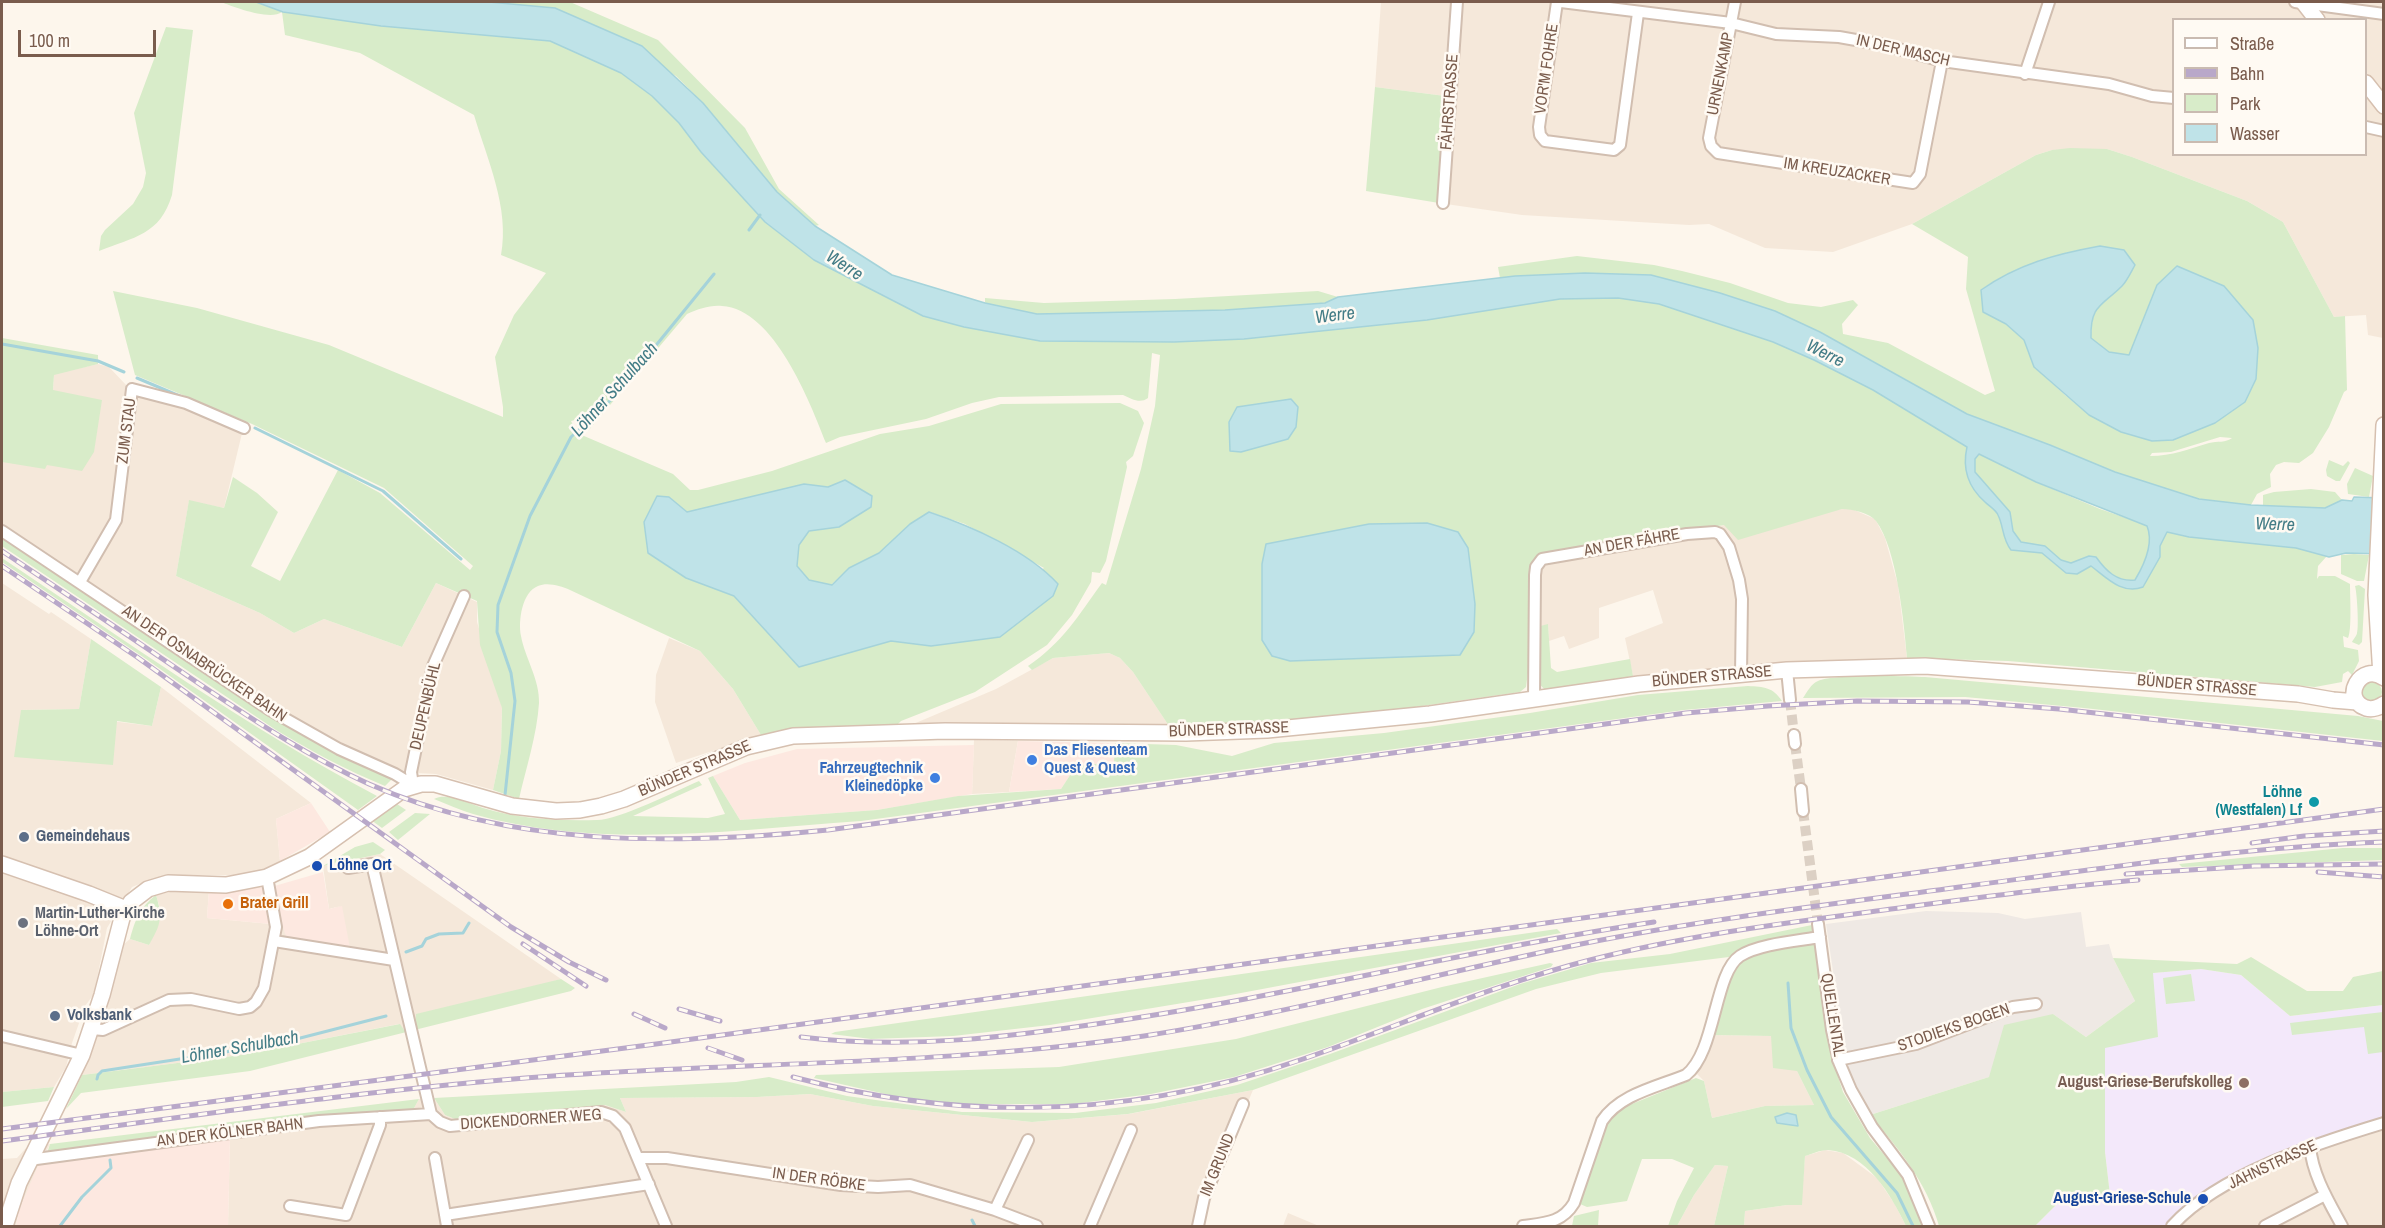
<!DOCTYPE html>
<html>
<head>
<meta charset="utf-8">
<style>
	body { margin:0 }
	#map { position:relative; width:2385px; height:1228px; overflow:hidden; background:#fdf6ec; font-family:"Archivo Narrow",sans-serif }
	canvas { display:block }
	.frame { position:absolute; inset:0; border:3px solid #7a5c4d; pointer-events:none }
	.legend { position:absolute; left:2172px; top:18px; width:195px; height:138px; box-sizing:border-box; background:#fffaf3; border:2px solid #cabbb1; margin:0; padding:8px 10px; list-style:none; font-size:18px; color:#7a5c4d }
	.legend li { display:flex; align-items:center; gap:12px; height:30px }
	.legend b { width:30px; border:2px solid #cabbb1 }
	.scale { position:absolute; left:18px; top:30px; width:138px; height:27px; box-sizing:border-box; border:3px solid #7a5c4d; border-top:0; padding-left:8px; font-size:18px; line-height:21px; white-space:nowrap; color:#7a5c4d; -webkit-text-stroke:4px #fffaf3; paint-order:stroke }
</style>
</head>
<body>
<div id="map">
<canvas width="2385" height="1228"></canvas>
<div class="frame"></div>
<ul class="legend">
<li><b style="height:8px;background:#fff"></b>Straße</li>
<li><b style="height:8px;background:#b9a8c9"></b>Bahn</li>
<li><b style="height:16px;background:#d8ecc9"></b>Park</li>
<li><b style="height:16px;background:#bfe3e8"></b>Wasser</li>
</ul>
<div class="scale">100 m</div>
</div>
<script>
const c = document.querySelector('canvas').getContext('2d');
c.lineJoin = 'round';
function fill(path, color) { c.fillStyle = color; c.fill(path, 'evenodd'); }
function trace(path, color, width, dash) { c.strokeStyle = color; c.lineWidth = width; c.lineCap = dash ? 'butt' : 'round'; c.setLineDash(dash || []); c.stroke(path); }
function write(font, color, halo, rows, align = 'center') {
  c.font = font + ' "Archivo Narrow",sans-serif'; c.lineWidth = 5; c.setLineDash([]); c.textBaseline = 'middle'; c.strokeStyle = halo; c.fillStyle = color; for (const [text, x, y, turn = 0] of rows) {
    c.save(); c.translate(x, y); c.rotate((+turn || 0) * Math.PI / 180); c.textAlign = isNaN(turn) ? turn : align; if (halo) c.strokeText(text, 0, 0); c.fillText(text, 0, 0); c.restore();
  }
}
fill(new Path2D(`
	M1381 2H2383V338L2368 335 2366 315 2334 317 2283 222 2247 201 2132 157 2107 149 2052 150 2036 155 1912 224 1833 252 1765 248 1709 224 1689 225 1522 215 1439 203 1445 96 1375 87ZM2174 20H2366V154H2174Z
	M98 364 109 367 127 386 137 385 148 387 205 408 244 425 224 508 189 501 176 576 260 613 294 633 324 619 402 647 436 583 477 602V622L502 707 501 751 493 790 436 774 398 772 340 746 271 707 2 526V462H8L53 390 54 374Z
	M1842 509H1852L1875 519 1885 538 1898 585 1907 658 1757 666 1633 676 1625 638 1663 623 1653 590 1599 608V638L1569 649 1564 636 1549 641 1548 625 1532 628 1534 563 1724 525Z
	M2 583 49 614 51 612 91 639 79 709 21 710 152 726 161 687 311 803 276 819 280 861 266 871 250 875H169L152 879 132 887 107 928 94 994 85 1006 72 1043 66 1067 54 1087 2 1092Z
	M669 638 700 651 733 689 761 735 676 763 655 702 656 675Z
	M1109 653 1120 658 1133 672 1169 726 911 725 996 689 1053 658Z
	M974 740 1018 741 1009 792 972 794Z
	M380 854 561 979 403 1030 399 1024 241 1055 82 1075 102 1023 124 944 130 939 149 945 162 915 156 895 180 890H209L207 918 282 925 341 906 329 909 323 866Z
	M1711 1035 1771 1036 1797 1071 1814 1105 1765 1106 1712 1118 1704 1081 1696 1073Z
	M1253 1090 1207 1200 1201 1226H228L230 1136 413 1110 419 1099 434 1098 445 1115 455 1119 605 1105 626 1112 620 1098 757 1097 810 1094 873 1106 1032 1122 1129 1114Z
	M2383 1119V1226H2168L2180 1214 2307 1144 2355 1126Z
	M50 1144 19 1210 16 1226H2V1159L17 1158 26 1148Z
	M1825 1150 1843 1153 1877 1178 1894 1203 1906 1226H1744L1745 1211 1787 1205H1801L1805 1156Z
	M1715 1165 1728 1166 1714 1226H1677L1694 1195Z
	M1288 1213 1319 1226H1320H1283Z`), '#f5e8da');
fill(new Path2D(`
	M1018 741 1115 743 1114 762 1076 766 1061 789 1009 792Z
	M974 745 972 794 877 810 740 820 713 776 745 763 797 749Z
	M311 803 330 832 280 861 276 819Z
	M323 872 329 909 342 906 350 948 295 940 286 936 282 925 207 918 209 890 271 887Z
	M230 1136 228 1226H16L19 1210 40 1161Z`), '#fde8e0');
fill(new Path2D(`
	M1926 911 1998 913 2025 919 2081 912 2086 947 2109 944 2113 958 2135 1001 2086 1037 2053 1014 1989 1077 1870 1115 1847 1065 1826 924Z`), '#efe9e4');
fill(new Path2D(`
	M2201 969 2241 975 2290 1016 2383 1005V1119L2355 1126 2290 1149 2168 1226H2035L2057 1204 2110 1195 2105 1152V1048L2153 973Z`), '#f3e8fa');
fill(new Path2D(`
	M221 2H256L283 12 381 26 550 41 621 73 652 96 679 123 701 152 755 211 774 229 814 260 923 316 1113 341 1174 342 1244 339 1427 320 1560 299 1618 298 1659 304 1773 342 1814 360 1873 390 1979 454 2036 482 2100 509 2167 532 2189 537 2296 548 2327 556 2318 566 2317 579 2319 576H2335L2350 584C2350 597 2352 630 2348 638L2343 636 2344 647 2358 650 2359 661 2352 675 2348 671 2343 674 2342 682 2315 687 2008 661 1907 658C1904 623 1897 549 1876 521 1870 513 1852 509 1842 509L1738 540 1724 525 1540 557 1533 628 1548 624 1551 668 1557 672 1630 659 1633 676 1546 691 1528 672 1526 687 1520 692 1352 716 1169 726 1133 672 1120 658 1109 653 1053 658 1032 670 1028 666C1063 642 1078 616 1102 583L1106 585 1141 469 1155 406 1160 355 1152 353 1148 398C1140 404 1132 399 1123 395L999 397 972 403 926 419 840 437 826 443C810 402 774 309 722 306 709 305 699 309 687 314L588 431 583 430 575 420 571 421 577 433 673 474 690 490H698L772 471 880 434 929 426 1001 404 1120 403 1138 411 1144 423 1133 456 1126 462 1127 467 1106 561 1100 573 1092 572 1091 582 1072 615 1047 645 975 692 901 721 896 726 792 730 761 735 733 689 700 651 570 590C560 586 548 582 538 586 522 592 518 621 521 636 525 658 540 680 539 703 537 735 526 768 519 799L493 790 501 751 502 708 480 645 477 601 436 583 402 647 324 619 294 633 260 613 176 576 189 500 224 508 233 477 257 493 278 512 251 566 280 581 338 470 380 493 470 570 473 566 384 488 252 424 135 375 113 291 197 308 329 345 503 417V407L495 357 514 315 546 273 501 255C510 208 487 159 474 115L360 53 285 35 282 12C270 21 234 7 221 2ZM845 480 839 527 809 530 799 545 797 566 809 580 831 585 849 568 879 553 910 524 930 512 965 524 1044 568 931 646 891 640 799 667 734 596 686 578 669 497 687 512 804 484 828 487ZM1475 604 1460 655 1290 661Z
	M489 2H570L658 40 745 128 779 189 819 225 815 226 777 192 703 103 676 76 555 8Z
	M166 27 193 30 172 195C160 235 134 237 99 251L101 236 105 230 133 204 143 187 146 173 134 113Z
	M1375 87 1445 96 1439 203 1366 191Z
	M2070 148 2107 149 2132 157 2247 201 2283 222 2334 317 2345 316 2347 390 2344 392 2329 427 2313 453 2299 463 2284 462 2276 465 2270 474 2271 487 2257 494 2251 505 2199 499 2115 472 2053 446 1967 414 1871 360 1651 275 1585 273 1500 278 1498 267 1577 256 1654 265 1682 271 1730 283 1788 303 1821 307 1853 300 1858 305 1842 324 1843 334 1888 343 1985 395 1995 391 1966 289 1968 257 1912 224 2036 155 2052 150ZM2100 246 2123 285C2101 302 2091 308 2091 338L2109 352 2129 356 2141 330 2121 432 2089 415 2065 395 2034 367 2024 340 2006 324 1983 312 1981 290C2018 264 2056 254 2100 246ZM2220 437 2232 438C2226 443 2217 441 2209 443 2189 449 2172 456 2150 456L2152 453 2171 452Z
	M1318 291 1338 297 1325 303C1231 310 1133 319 1039 314 1021 313 1003 307 985 303V298L1044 303 1175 299Z
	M2 338 98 355V364L54 375 53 390 102 400 94 452 82 471 47 465 45 469 2 462Z
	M2329 460 2343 466 2348 461 2350 463 2340 481H2336L2327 476 2326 470Z
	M2355 468 2373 476 2369 497 2348 494 2347 484Z
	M2311 489 2335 492 2342 500 2325 508 2263 506V495L2274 492Z
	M2 537 267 714 336 754 392 779 385 786C346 770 311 751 276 730L2 546Z
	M2354 554 2369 555 2364 581H2357L2341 574V555Z
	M2 558C125 640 246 727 377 796L358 810 146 659 2 562Z
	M2359 585 2365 589 2362 642 2359 645 2352 642C2353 640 2357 635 2357 633 2359 627 2357 592 2355 586Z
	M91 639 161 687 152 726 117 721 113 765 14 757 21 710 79 709Z
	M1925 677 2358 716 2383 721V741L2084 708 1965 697 1803 698C1807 692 1811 684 1818 681 1832 674 1906 676 1925 677Z
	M2362 692a10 10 0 1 1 20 0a10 10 0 1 1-20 0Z
	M1748 686C1764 687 1773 687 1782 701L1684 710 861 821C732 830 600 850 473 814 460 810 447 804 434 799 448 792 469 804 483 808 520 819 558 821 597 820 619 820 676 791 699 781L702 785 633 816 708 818 725 814 708 778 713 776 740 820 877 810 958 796 1061 789 1076 766 1114 762 1115 743 1176 745 1232 756 1274 743 1384 733 1530 713 1638 695Z
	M394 802 406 810 382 828 371 820Z
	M415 813 430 814 398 840 389 832Z
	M373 842 385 850 380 854 323 866 355 847Z
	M2343 848H2383V860L2182 867 2179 864Z
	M156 895C163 918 161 924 149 945L130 939C135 920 140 907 156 895Z
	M1812 925 1813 932 1810 935 1744 949 1729 957 1601 973 1536 989 1253 1090 1128 1114 1032 1122 873 1106 810 1094 757 1097 620 1098 626 1112 605 1105 455 1119 445 1115 434 1098 736 1082 769 1077 847 1096 962 1112 1075 1113 1156 1103 1237 1085 1330 1054 1520 984 1591 963 1670 954Z
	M1557 929 1561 933 1225 996 1050 1025 953 1036 871 1039 831 1034 835 1032Z
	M1817 943 1835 1067 1843 1092 1870 1138 1902 1176 1924 1226H1906C1891 1195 1867 1153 1828 1150 1820 1150 1812 1154 1805 1156L1802 1205H1787L1745 1211 1744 1226H1714L1728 1166 1715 1165 1694 1195 1677 1226H1668L1677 1201 1694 1168 1672 1159H1642L1627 1201 1587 1207 1580 1204 1579 1198 1609 1119 1617 1110 1696 1078 1704 1081 1712 1118 1765 1106 1814 1105 1797 1071 1773 1068 1771 1036 1711 1035C1718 1014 1726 966 1747 956 1760 950 1801 946 1817 943Z
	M2251 957 2307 991H2343L2353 977 2383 971V1005L2290 1016 2241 975 2201 969 2153 973 2158 1037 2105 1048V1152L2110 1195 2057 1204 2035 1226H1939C1927 1183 1899 1149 1870 1115L1989 1077 2004 1025 2053 1014 2086 1037 2135 1001 2113 958 2237 964Z
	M1550 963 1553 964 1551 967 1422 1009 1328 1047 1234 1077 1151 1094 1073 1104H963L903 1098 814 1078 816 1075 1059 1067 1236 1039 1442 987Z
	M2191 974 2195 1001 2166 1004 2163 978Z
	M561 979 575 988 571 991 250 1071 81 1093 66 1109 82 1075 241 1055 400 1024 404 1030 415 1027 416 1014Z
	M2383 1012V1052L2368 1054 2364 1027 2292 1035 2290 1023Z
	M54 1087 48 1101 2 1107V1092Z
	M419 1099 413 1110 231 1128 47 1153 50 1144Z
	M1599 1210 1598 1226H1572L1574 1216Z`), '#d8ecc9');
const water = new Path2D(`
	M256 2H489L555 8 642 46 703 103 777 192 815 226 892 275 985 303 1037 314 1225 310 1325 303 1338 297 1515 276 1585 273 1651 275 1720 293 1775 311 1820 332 1967 414 2050 445 2115 472 2199 499 2251 505 2325 508 2342 500 2352 501 2354 497 2383 498V554L2346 553 2329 557 2296 548 2189 537 2167 532 2160 546V557L2143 587C2122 595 2107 578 2091 566L2077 574 2066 573 2042 553 2011 550C2002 539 2004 527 1998 515 1996 510 1989 506 1985 502 1968 487 1962 469 1967 447L1873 390 1814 360 1773 342 1659 304 1618 298 1560 299 1427 320 1244 339 1174 342 1040 341 964 327 923 316 814 260 765 222 701 152 679 123 652 96 621 73 550 41 381 26 283 12ZM1979 454 2036 482 2147 526C2154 543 2144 565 2135 580 2117 582 2106 571 2096 557L2089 556 2071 563 2061 560 2045 546 2021 542 2013 531 2010 512 1975 472V459Z
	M2100 246 2124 250 2135 265C2131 272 2127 281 2122 286 2102 306 2090 305 2091 338L2109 352 2129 355 2157 285 2177 266 2224 286 2253 320 2258 348 2256 379 2245 402 2215 423 2173 440 2152 441 2121 432 2089 415 2034 367 2024 340 2006 324 1983 312 1981 290C2018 264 2056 254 2100 246Z
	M1291 399 1298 407 1296 427 1288 439 1241 452 1230 451 1229 422 1237 407Z
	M845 480 872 496 871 507 839 527 809 531 799 545 797 566 809 580 832 585 849 568 879 553 910 524 929 512C971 526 1028 551 1058 584L1053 596 1000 637 931 646 891 641 799 667 734 596 686 578 648 553 644 522 657 496 669 497 687 512 804 484 828 487Z
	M1427 523 1458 532 1468 548 1475 604 1474 632 1460 655 1290 661 1272 656 1262 640V564L1266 544 1369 524Z
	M1787 1113 1796 1115 1798 1126 1777 1123 1775 1117Z`);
fill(water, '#bfe3e8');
trace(water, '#a5d3da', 1.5);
trace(new Path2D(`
	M749 230 760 215
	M2 344 98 361 124 372
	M137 378 182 397
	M255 428 383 491 461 559
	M505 795 515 701 511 673 497 632 498 605 530 516 571 437 614 397 714 274
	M406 952 422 946 426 939 439 934 463 933 469 923
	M1788 983 1791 1028 1807 1070 1831 1117 1897 1193 1913 1226
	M97 1079 98 1075 102 1071 277 1044 386 1016
	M972 1220 975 1226
	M60 1226 82 1197 111 1168 110 1160`), '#a5d3da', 3);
trace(new Path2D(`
	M1790 700 1794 735
	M1795 744 1801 789
	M1803 811 1818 924`), '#dcd0c4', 10, [10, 5]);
const street = new Path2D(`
	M1557 2 1539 127 1540 135 1545 141 1614 150 1620 145 1638 13
	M1561 2 1731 23 1776 34 1839 37 1884 45 1942 61 2109 84 2152 96 2174 98
	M1735 2 1709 138 1711 146 1718 153 1913 183 1920 174 1942 61
	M2295 2 2384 14
	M2025 74 2049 2
	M2366 127 2384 131
	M1443 203 1457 2
	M2 531 270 710 339 749 395 774 413 785
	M80 582 116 520 132 389 186 403 244 428
	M1787 670 1790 700
	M1534 699 1535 575 1536 567 1542 559 1687 534 1715 532 1720 534 1729 547 1739 580 1742 599 1741 674
	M1794 735 1795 744
	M413 785 411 772 433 666 464 596
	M1801 789 1803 811
	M348 868 372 864 431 1114 440 1122 450 1126 601 1112 613 1116 625 1128 666 1226
	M1818 924 1832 1030 1839 1062 1851 1090 1872 1127 1908 1175 1929 1226
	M274 941 394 960
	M92 1029 103 1030 169 1000 191 999 239 1009 250 1007 256 1002 264 988 276 927 267 877
	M2 1036 82 1055
	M1838 1060 1916 1044 2013 1007 2036 1004
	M2310 1146C2312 1174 2329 1202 2342 1226
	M435 1158 447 1226
	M639 1158H667L841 1185 878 1187 910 1185 995 1210 1037 1226
	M29 1160 319 1121 431 1114
	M290 1206 346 1215 380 1125V1117
	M995 1210 1028 1140
	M445 1215 649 1184
	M1090 1226 1131 1130
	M1198 1226 1204 1198 1243 1104
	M1523 1226C1545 1223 1562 1223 1574 1203L1602 1121C1620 1094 1657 1087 1686 1075 1716 1052 1714 973 1740 956 1759 944 1797 941 1820 937
	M2172 1226C2219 1174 2318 1143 2384 1123
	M2265 1226 2325 1195`);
const secondary = new Path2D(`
	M2303 2 2317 20
	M2366 83 2384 106
	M2381 676 2376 595 2384 425
	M2384 678C2361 661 2340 699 2366 708 2373 710 2378 708 2384 704
	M2 864 89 894 126 909
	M5 1226 19 1183 82 1055 102 995 122 918 131 902 148 889 168 883 226 885 267 877 309 857 404 789 421 784H435L512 806 556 811 580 810 601 806 624 799 746 747 793 736 945 731 1186 733 1267 730 1430 714 1639 684 1787 670 1925 666 2298 694 2333 700 2357 702`);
trace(street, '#d1beb0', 14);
trace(secondary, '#d6c0b0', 18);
trace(street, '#fff', 10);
trace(secondary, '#fff', 15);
const rail = new Path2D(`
	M2 551C68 595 135 640 201 685 255 721 309 757 369 784 514 848 674 845 828 830L1686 713 1768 706 1857 701 1968 702 2059 709 2384 745
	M2 566 137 657 511 927 569 962 606 980
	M2252 843 2304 836 2384 831
	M2318 872 2384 877
	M2126 874 2254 866 2384 864
	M523 944 586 986
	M679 1009 720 1021
	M634 1014 665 1028
	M801 1037C907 1050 1011 1037 1116 1021 1296 994 1474 949 1654 922
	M708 1048 742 1060
	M793 1077C966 1123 1134 1118 1303 1059 1399 1026 1492 985 1590 960 1687 935 1785 923 1884 910 1968 899 2053 887 2138 880
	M2 1129 656 1044 2384 809
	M2 1141C185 1117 369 1089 553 1076 750 1062 948 1065 1144 1036 1291 1013 1435 974 1581 944 1711 918 1843 903 1975 885 2111 867 2247 847 2384 842`);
trace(rail, '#b9a8c9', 5);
trace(rail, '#fffaf3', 3, [9]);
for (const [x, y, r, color] of [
	[1032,760,6,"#3f7fe0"],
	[935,778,6,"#3f7fe0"],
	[2314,802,6,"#0f9aa8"],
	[24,837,6,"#5c6f8a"],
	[317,866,6,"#1a4fb4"],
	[228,904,6,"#e8710a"],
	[23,923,6,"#6b7280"],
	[55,1016,6,"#5c6f8a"],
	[2244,1083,6,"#8d6e63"],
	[2203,1199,6,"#1a4fb4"]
]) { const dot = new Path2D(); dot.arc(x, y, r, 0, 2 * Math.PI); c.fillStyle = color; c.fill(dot); trace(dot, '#fffaf3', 2); }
write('16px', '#7a5c4d', '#fffaf3', [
	["IN DER MASCH",1903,51,13],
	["VOR'M FOHRE",1547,69,-82],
	["URNENKAMP",1721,74,-79],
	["FÄHRSTRASSE",1450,102,-86],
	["IM KREUZACKER",1837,172,9],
	["ZUM STAU",127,431,-83],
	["AN DER FÄHRE",1632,543,-10],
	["AN DER OSNABRÜCKER BAHN",204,664,34],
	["BÜNDER STRASSE",1712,677,-5],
	["BÜNDER STRASSE",2197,686,5],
	["DEUPENBÜHL",426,706,-77],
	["BÜNDER STRASSE",1229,730,-2],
	["BÜNDER STRASSE",695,769,-23],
	["QUELLENTAL",1832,1015,81],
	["STODIEKS BOGEN",1954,1028,-19],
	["DICKENDORNER WEG",531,1120,-4],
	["AN DER KÖLNER BAHN",230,1133,-7],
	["IM GRUND",1218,1165,-68],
	["JAHNSTRASSE",2273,1165,-25],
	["IN DER RÖBKE",819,1180,8]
]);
write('bold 16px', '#366cbe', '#fffaf3', [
	["Das Fliesenteam",1044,751],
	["Quest & Quest",1044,769],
	["Fahrzeugtechnik",923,769,"right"],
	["Kleinedöpke",923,787,"right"]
], 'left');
write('bold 16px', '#0d838f', '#fffaf3', [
	["Löhne",2302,793],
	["(Westfalen) Lf",2302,811]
], 'right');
write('bold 16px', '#4e5e75', '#fffaf3', [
	["Gemeindehaus",36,837],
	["Volksbank",67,1016]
], 'left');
write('bold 16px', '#164399', '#fffaf3', [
	["Löhne Ort",329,866],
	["August-Griese-Schule",2191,1199,"right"]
], 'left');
write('bold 16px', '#c56008', '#fffaf3', [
	["Brater Grill",240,904]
], 'left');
write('bold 16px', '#5b616d', '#fffaf3', [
	["Martin-Luther-Kirche",35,914],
	["Löhne-Ort",35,932]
], 'left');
write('bold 16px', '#785e54', '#fffaf3', [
	["August-Griese-Berufskolleg",2232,1083]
], 'right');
write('italic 18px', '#437c86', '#fffaf3', [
	["Werre",844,266,33],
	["Werre",1335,316,-7],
	["Werre",1825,354,27],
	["Löhner Schulbach",615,390,-48],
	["Werre",2275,525,2],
	["Löhner Schulbach",240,1048,-10]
]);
</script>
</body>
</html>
